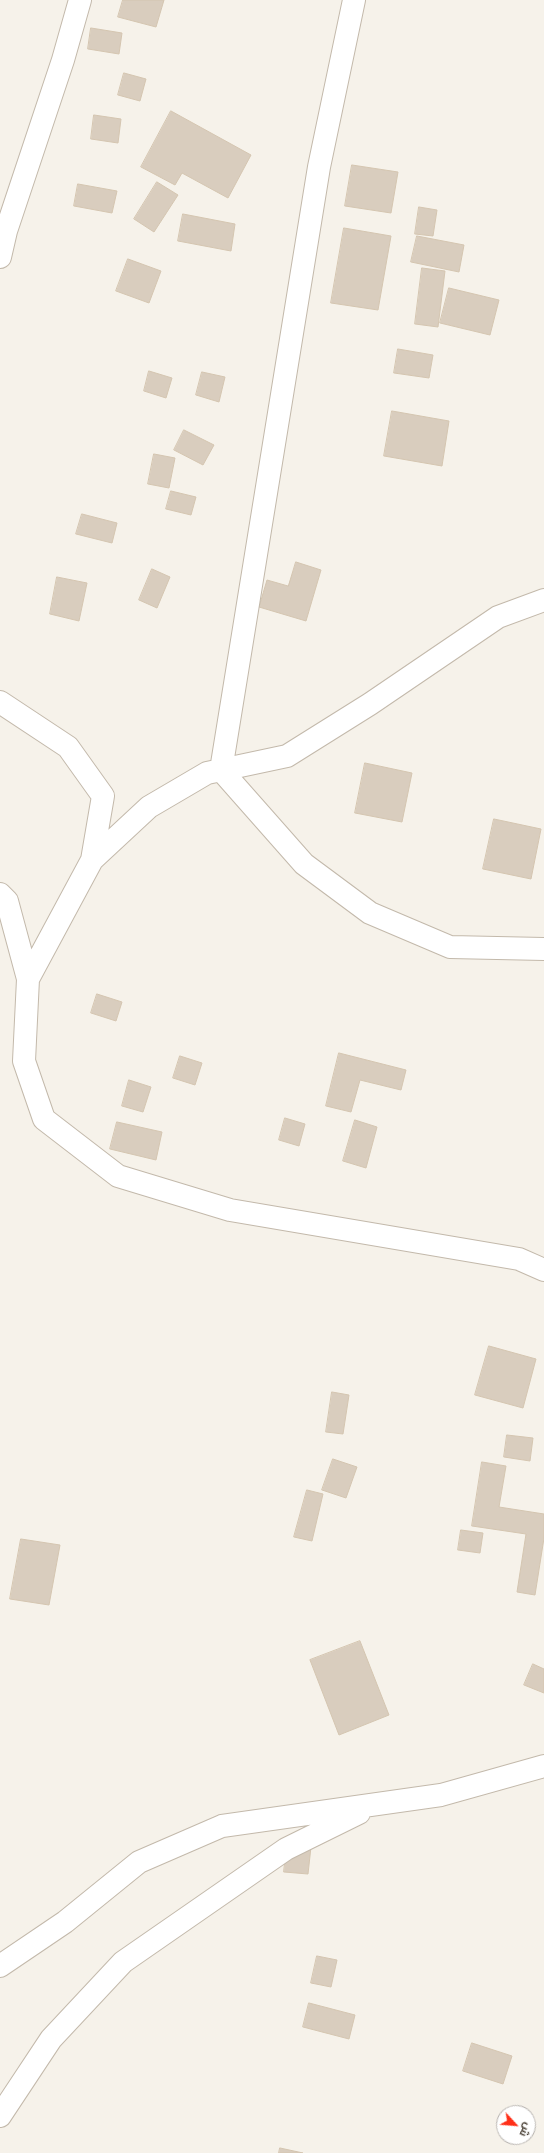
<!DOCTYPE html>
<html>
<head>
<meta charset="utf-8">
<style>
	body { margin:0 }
	#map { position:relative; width:544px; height:2153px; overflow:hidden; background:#f6f2ea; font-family:Poppins,Cairo,sans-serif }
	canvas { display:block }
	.north { position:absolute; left:496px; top:2105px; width:40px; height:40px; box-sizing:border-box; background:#fff; border:1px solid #b7b3af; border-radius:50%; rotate:116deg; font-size:11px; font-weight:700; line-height:16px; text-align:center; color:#4b4237 }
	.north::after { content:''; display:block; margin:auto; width:14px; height:18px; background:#ff2f18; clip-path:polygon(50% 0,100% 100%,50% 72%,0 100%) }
</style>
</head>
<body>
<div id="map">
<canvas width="544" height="2153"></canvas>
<div class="north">ش</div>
</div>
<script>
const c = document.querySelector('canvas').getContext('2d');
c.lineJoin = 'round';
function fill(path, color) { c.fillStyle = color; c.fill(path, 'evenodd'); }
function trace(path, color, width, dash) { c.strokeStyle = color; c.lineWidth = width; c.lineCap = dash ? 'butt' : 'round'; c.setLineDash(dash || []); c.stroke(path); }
const building = new Path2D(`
	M123 0H164L156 27 118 17Z
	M91 28 122 33 119 54 88 49Z
	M124 73 146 79 140 101 118 95Z
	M171 111 251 155 228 198 182 173 175 185 141 167Z
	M94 115 121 119 118 143 91 139Z
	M352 165 398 172 391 213 345 206Z
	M157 182 178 195 154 232 134 219Z
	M78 184 117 191 112 213 74 206Z
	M419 207 437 210 433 236 415 234Z
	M183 214 235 224 231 251 178 241Z
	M344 228 391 236 378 310 331 303Z
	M417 236 464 245 459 272 411 262Z
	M128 259 161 271 149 303 116 291Z
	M422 268 445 271 438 327 415 324Z
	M449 288 499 300 490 335 440 323Z
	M398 349 433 355 429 378 394 373Z
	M149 371 172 378 166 398 144 391Z
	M202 372 225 377 219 402 196 395Z
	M392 411 449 421 442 466 384 456Z
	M184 430 214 445 203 465 174 450Z
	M154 454 175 458 169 488 148 484Z
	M171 491 196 497 191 515 166 509Z
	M82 514 117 523 112 543 76 534Z
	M296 562 321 570 306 621 259 607 267 580 288 586Z
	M152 569 170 577 157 608 139 600Z
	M57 577 87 583 79 621 50 614Z
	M365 763 412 773 402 822 355 813Z
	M494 819 541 829 531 879 483 869Z
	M97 994 122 1002 116 1021 91 1013Z
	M339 1053 406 1070 401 1090 360 1080 351 1112 326 1106Z
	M180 1056 202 1063 195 1085 173 1078Z
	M129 1080 151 1087 143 1112 122 1106Z
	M285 1118 305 1124 299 1146 279 1140Z
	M355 1120 377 1127 366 1168 343 1161Z
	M117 1122 162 1132 156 1160 110 1149Z
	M489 1346 536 1359 523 1408 475 1395Z
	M332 1392 349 1395 343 1434 326 1432Z
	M507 1435 533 1438 530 1461 504 1457Z
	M333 1459 357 1467 346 1498 322 1490Z
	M482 1462 506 1466 499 1507 544 1514V1538L535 1595 517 1592 526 1534 472 1526Z
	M307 1490 323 1494 312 1541 294 1537Z
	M461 1530 483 1533 480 1553 458 1550Z
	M21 1539 60 1545 49 1605 10 1599Z
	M360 1641 389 1715 339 1735 310 1660Z
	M533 1664 544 1669V1693L524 1685Z
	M287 1844 311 1847 308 1874 284 1872Z
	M317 1956 337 1960 331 1987 311 1983Z
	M309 2003 355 2015 349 2039 303 2027Z
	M472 2043 512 2056 503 2084 463 2071Z
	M280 2148 303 2153H279Z`);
fill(building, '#d9cdbe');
trace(building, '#d4c5b0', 1);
const minor = new Path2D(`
	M354 0 319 167 221 770 304 864 370 913 450 947 544 949
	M0 257 6 231 63 60 80 0
	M544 600 498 617 370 704 287 756 207 773 149 807 92 860 28 979 24 1061 44 1119 118 1176 230 1210 519 1259 544 1270
	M0 702 68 747 103 796 92 860
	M0 894 7 901 28 979
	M0 1966 65 1922 139 1862 222 1826 441 1795 544 1766
	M0 2116 51 2039 123 1962 286 1849 359 1813`);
trace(minor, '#c3b9ab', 24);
trace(minor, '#fff', 22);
</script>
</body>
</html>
